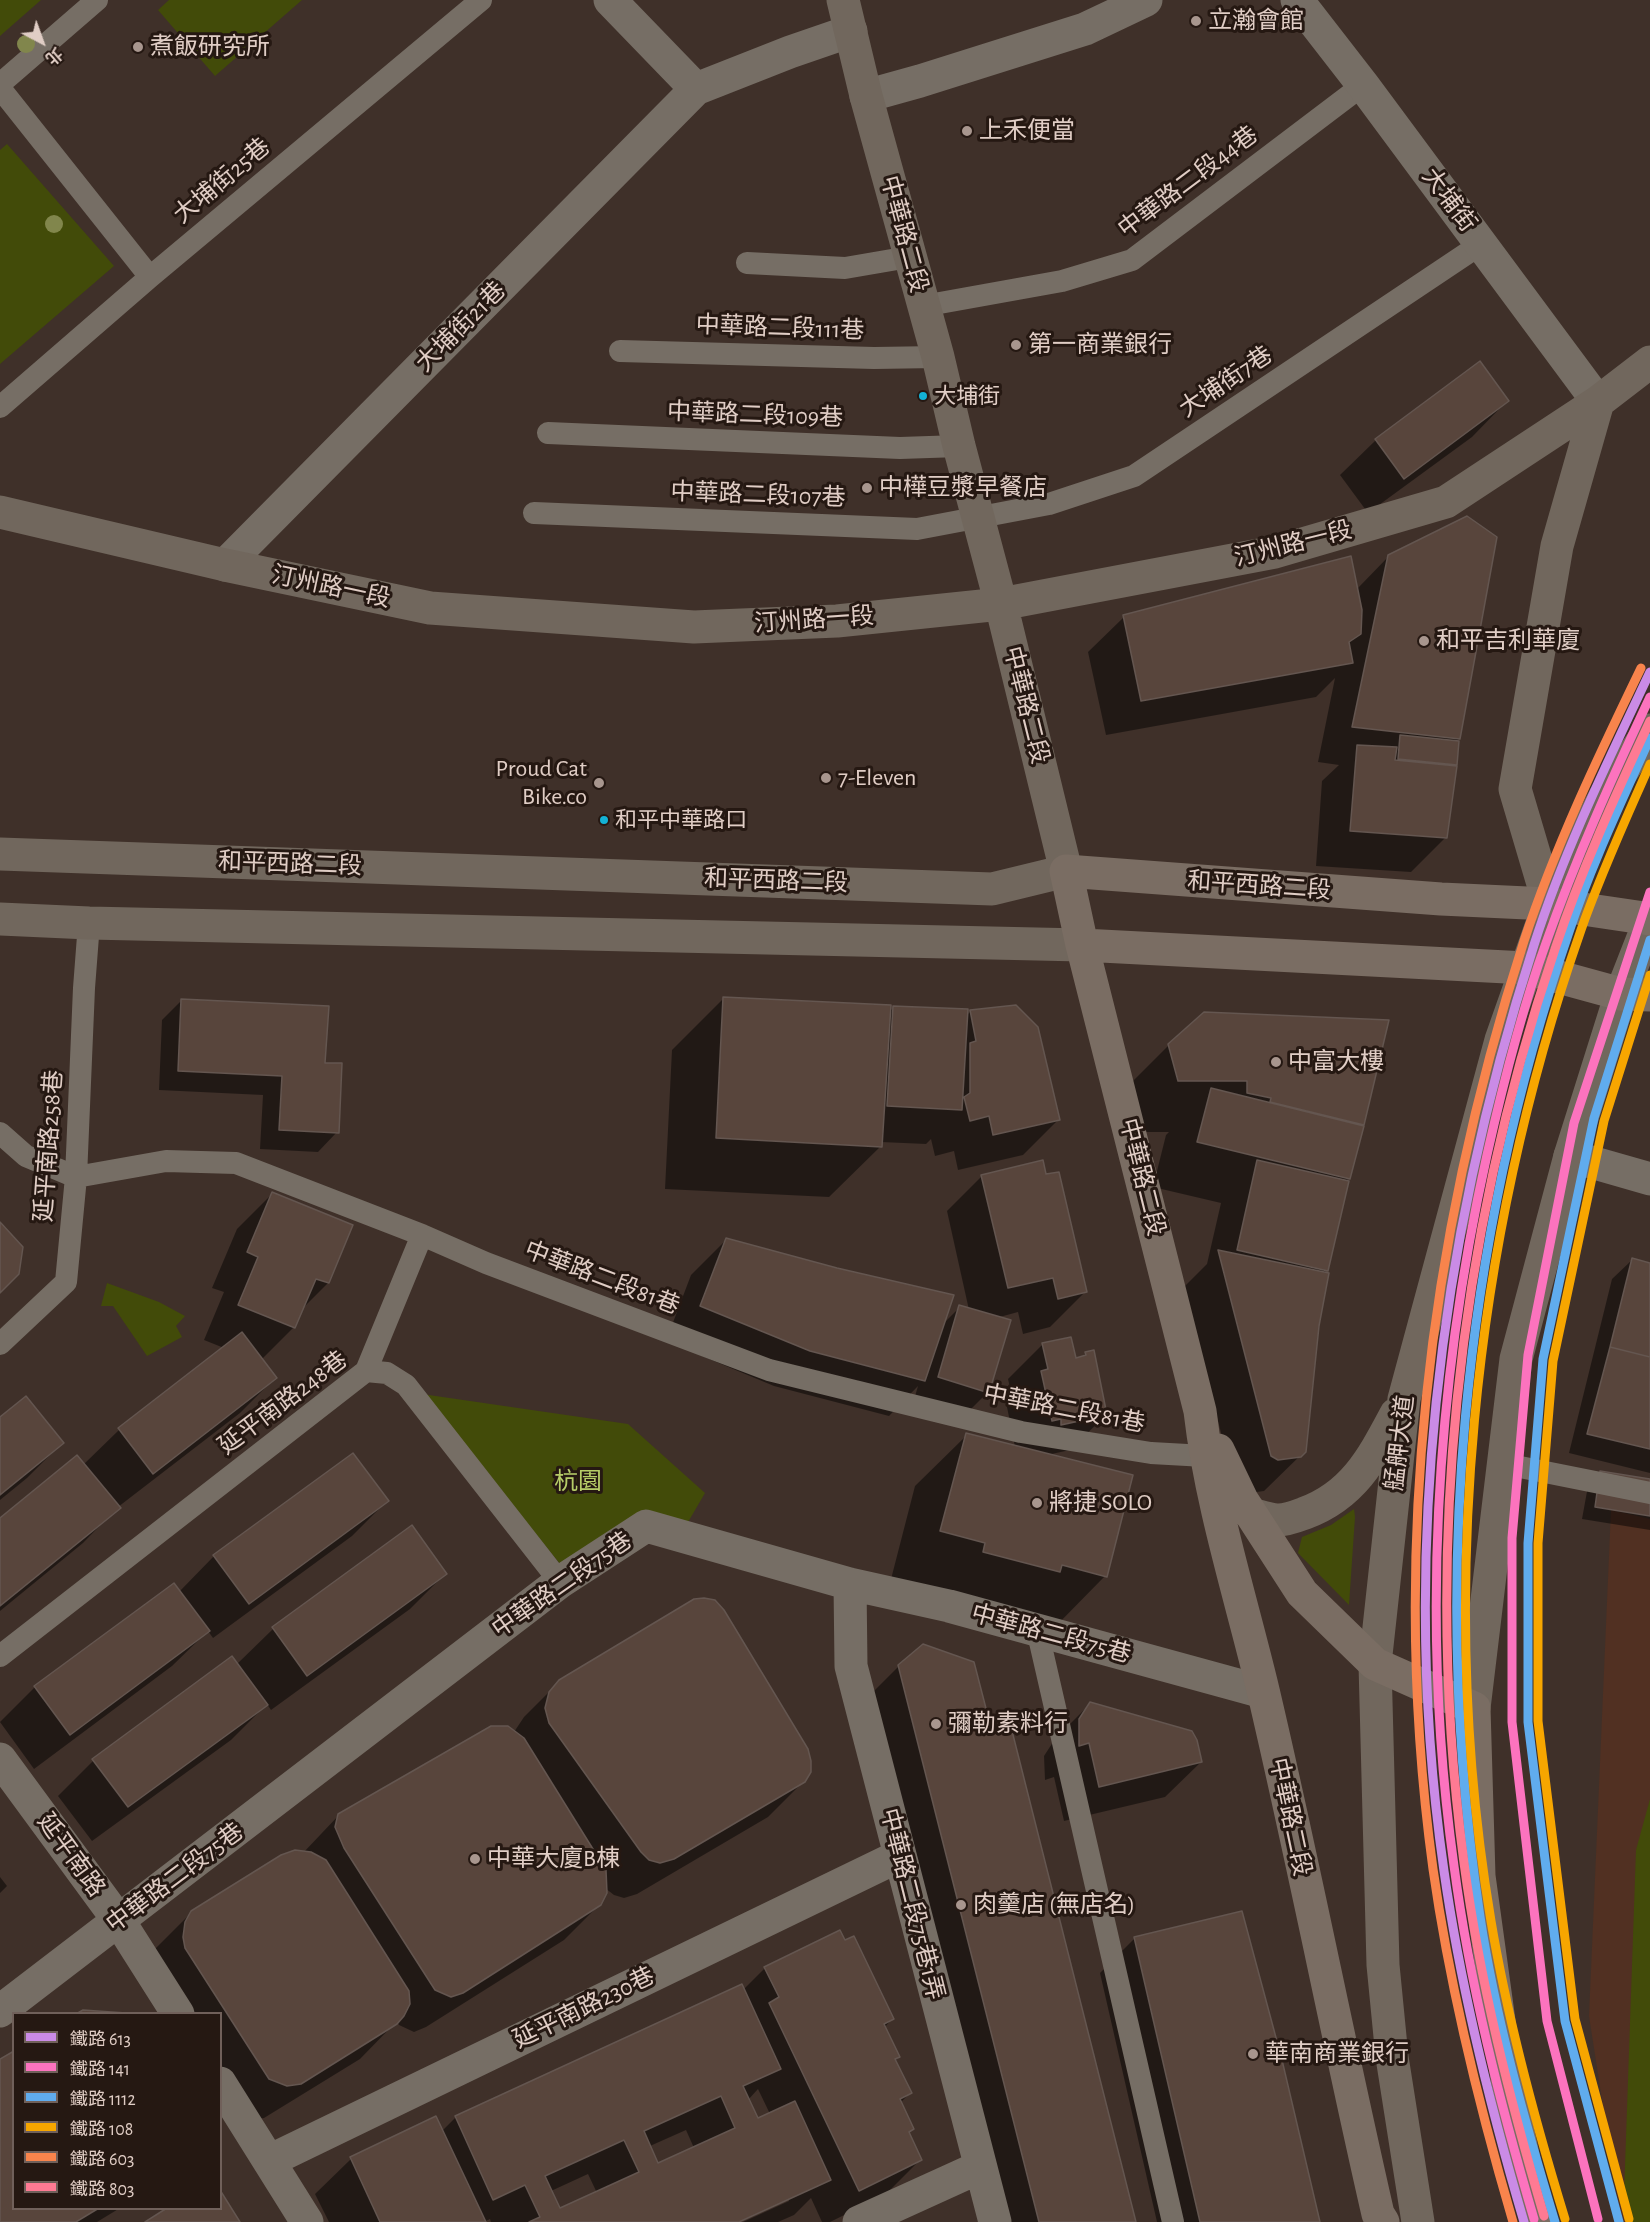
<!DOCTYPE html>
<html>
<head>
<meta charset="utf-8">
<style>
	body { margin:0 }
	#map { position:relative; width:1650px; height:2222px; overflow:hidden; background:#3f3029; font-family:"Alegreya Sans","Noto Sans TC",sans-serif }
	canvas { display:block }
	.legend { position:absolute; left:12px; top:2012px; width:210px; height:198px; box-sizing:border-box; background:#251812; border:2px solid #70605a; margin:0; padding:8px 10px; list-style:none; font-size:18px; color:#e0cdc5 }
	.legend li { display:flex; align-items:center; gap:12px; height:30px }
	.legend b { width:30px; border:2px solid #70605a }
	.north { position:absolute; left:12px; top:12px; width:60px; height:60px; -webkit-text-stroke:4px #251812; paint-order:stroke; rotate:139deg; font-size:16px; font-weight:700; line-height:24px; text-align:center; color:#e0cdc5 }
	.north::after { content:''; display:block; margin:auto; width:21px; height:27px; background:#e0cdc5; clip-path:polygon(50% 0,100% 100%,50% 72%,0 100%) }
</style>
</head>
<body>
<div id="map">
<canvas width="1650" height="2222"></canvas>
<ul class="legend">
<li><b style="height:8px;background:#ca8be6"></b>鐵路 613</li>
<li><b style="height:8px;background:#fc73be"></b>鐵路 141</li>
<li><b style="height:8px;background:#60acee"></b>鐵路 1112</li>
<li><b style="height:8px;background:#f7a600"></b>鐵路 108</li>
<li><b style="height:8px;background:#f8844c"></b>鐵路 603</li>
<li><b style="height:8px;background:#fe7a93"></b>鐵路 803</li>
</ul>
<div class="north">北</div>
</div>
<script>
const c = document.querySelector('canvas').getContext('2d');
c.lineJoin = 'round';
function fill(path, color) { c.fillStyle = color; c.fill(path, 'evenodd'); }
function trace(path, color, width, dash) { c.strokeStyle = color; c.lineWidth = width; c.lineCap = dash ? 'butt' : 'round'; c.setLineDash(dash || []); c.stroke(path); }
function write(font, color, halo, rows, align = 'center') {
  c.font = font + ' "Alegreya Sans","Noto Sans TC",sans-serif'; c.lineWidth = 6; c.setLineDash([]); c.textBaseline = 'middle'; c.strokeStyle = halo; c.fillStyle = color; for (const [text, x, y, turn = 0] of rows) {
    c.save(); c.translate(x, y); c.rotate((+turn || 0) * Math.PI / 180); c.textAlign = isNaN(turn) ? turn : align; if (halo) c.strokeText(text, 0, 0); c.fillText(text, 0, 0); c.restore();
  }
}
fill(new Path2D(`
	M1611 1510 1650 1519V2222H1621L1589 2016Z`), '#513022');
fill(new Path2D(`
	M0 0H41L0 36Z
	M169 0H302L215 76 158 10Z
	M7 144 114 266 0 364V150Z
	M107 1283 159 1302 185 1316 176 1326 182 1337 147 1356 113 1306H101Z
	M422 1394 628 1424 705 1493 684 1529 565 1570Z
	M1354 1509 1355 1517 1349 1605 1298 1553 1302 1537 1331 1525Z
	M1650 1799V2222H1631L1624 2195 1636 1850Z`), '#424b09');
fill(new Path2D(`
	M1479 363 1507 401 1472 437 1368 513 1340 475 1376 440Z
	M1389 556 1459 739 1455 742 1456 764 1453 767 1446 837 1411 872 1316 866 1322 781 1339 765 1318 762 1335 678 1316 697 1106 735 1088 652 1124 617 1357 589Z
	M724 998 889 1012 894 1007 966 1016 970 1012 1015 1006 1058 1120 1023 1155 958 1170 954 1151 935 1156 931 1139 926 1144 881 1142V1146L829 1197 665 1189 672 1050Z
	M182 1000 324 1064 337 1132 318 1152 260 1149 263 1095 159 1090 162 1020Z
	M1169 1045 1363 1124 1360 1127H1362L1348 1179 1345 1182 1327 1270 1323 1274 1305 1451 1264 1491 1242 1494 1236 1492 1184 1287 1207 1264 1221 1203 1153 1187 1166 1135 1169 1132H1127L1117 1097Z
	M982 1176H1045L1085 1292 1050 1327 1023 1334 1018 1312 996 1318 988 1392 963 1417 913 1403 918 1386 889 1416 774 1386 666 1341 691 1275 726 1240 943 1324 960 1307 969 1310 947 1211Z
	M272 1194 351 1226 328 1283 302 1309 294 1327 261 1360 275 1378 240 1413 118 1507 83 1543 0 1611V1520L83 1465 119 1430 224 1348 204 1340 224 1292 212 1288 237 1229Z
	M1632 1260 1650 1264V1473L1569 1453 1612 1279Z
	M1043 1344 1075 1359 1081 1358 1086 1353 1106 1415 1070 1450 1047 1455 1105 1576 1054 1628 890 1583 915 1486 967 1435 1015 1447 1007 1407 1013 1401 1008 1379Z
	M0 1419 62 1443 27 1478 0 1500Z
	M1650 1481V1530L1582 1519 1588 1486Z
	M387 1501 352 1536 213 1638 208 1631 172 1666 34 1769 0 1722 35 1687 179 1592 214 1556Z
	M411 1527 445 1574 410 1609 271 1710 267 1704 231 1740 92 1841 58 1796 93 1761 236 1665 273 1629Z
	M899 1666 988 1722 1135 2222H1007L873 1692Z
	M560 1681 804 1781 768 1817 637 1894 624 1898 614 1895 605 1888 600 1904 564 1940 426 2027 414 2032 399 2025 397 2021 360 2059 264 2118 251 2120 220 2093V2014H170L150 1958 156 1948 192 1912 303 1853 339 1815 514 1732 524 1717Z
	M1090 1704 1201 1762 1165 1797 1064 1821 1054 1777 1045 1780 1044 1756 1055 1739Z
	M0 1877 7 1886 0 1893Z
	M1135 1938 1319 2222H1157L1100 1973Z
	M765 1968 892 2019 884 2028 898 2056 894 2060 910 2093 900 2103 908 2133 920 2160 885 2195 830 2222H822L811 2198 794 2215 778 2222H743L789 2201V2197L735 2222H491L490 2219 484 2222H329L315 2194 351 2159 435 2118 441 2132 456 2117 743 1990ZM758 2089 770 2114 757 2120 748 2100ZM686 2130 694 2148 658 2165 650 2146ZM588 2174 597 2193 559 2210 551 2191Z
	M0 2061 14 2208H120L97 2222H0Z`), '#0007');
const building = new Path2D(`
	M1480 361 1509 401 1404 479 1375 439Z
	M1467 516 1497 537 1460 739 1352 727 1388 555Z
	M1351 556 1362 610 1361 634 1349 642 1353 663 1141 701 1123 615Z
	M1400 735 1459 741 1457 765 1398 759Z
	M1357 745 1397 747 1395 760 1457 766 1447 838 1350 831Z
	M723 997 891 1005 882 1147 716 1138Z
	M181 999 329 1006 325 1063H342L339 1133 279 1130 282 1076 178 1071Z
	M1016 1005 1038 1027 1060 1120 993 1135 989 1116 970 1121 964 1097 970 1093V1043L976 1041 970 1010Z
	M893 1006 968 1009 962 1110 887 1106Z
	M1204 1012 1389 1020 1364 1125 1270 1102 1271 1098 1247 1093V1081H1178L1168 1044Z
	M1211 1088 1364 1126 1350 1179 1197 1142Z
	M1043 1160 1046 1174 1059 1172 1087 1292 1058 1299 1053 1278 1008 1288 981 1175Z
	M1257 1160 1349 1181 1328 1271 1237 1250Z
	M272 1192 353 1225 329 1283 316 1279 295 1328 238 1305 258 1257 247 1252Z
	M0 1222 23 1247 19 1274 0 1293Z
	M726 1238 837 1268 954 1295 925 1381 810 1351 700 1306Z
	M1218 1250 1329 1273 1319 1326 1306 1452 1301 1457 1278 1460 1271 1456Z
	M1632 1258 1650 1263V1357L1610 1347Z
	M959 1305 1011 1320 989 1393 938 1377Z
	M242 1332 277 1378 153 1474 118 1428Z
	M1071 1337 1076 1358 1086 1355 1085 1352 1094 1350 1107 1415 1061 1425V1419L1052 1421 1041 1371 1048 1369 1042 1343Z
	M1610 1347 1650 1357V1449L1587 1434Z
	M26 1396 64 1443 0 1495V1417Z
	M966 1433 1133 1475 1107 1577 1062 1565 1060 1572 983 1552 985 1543 940 1531Z
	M353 1453 389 1501 249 1604 213 1555Z
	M77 1455 121 1508 0 1606V1518Z
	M1600 1471 1650 1479V1516L1595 1507Z
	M412 1525 447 1574 307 1676 272 1627Z
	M174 1583 210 1631 70 1735 34 1686Z
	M704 1598 715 1600 724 1610 808 1749 811 1761V1772L805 1782 674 1859 660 1863 649 1860 641 1852 549 1723 545 1708 549 1692 559 1680 694 1599Z
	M923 1644 974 1662 989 1720 1008 1715 1136 2222H1039L898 1665Z
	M232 1656 268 1705 128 1807 92 1759Z
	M1090 1702 1192 1731 1197 1740 1202 1762 1099 1787 1089 1743 1079 1746V1719Z
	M491 1726H508L524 1738 606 1870 607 1893 601 1905 463 1993 451 1997 435 1990 344 1848 335 1827 338 1814Z
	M295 1850 311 1852 326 1860 409 1991 410 2004 404 2016 397 2024 301 2084 287 2086 269 2079 185 1948 183 1937 185 1922 191 1911 281 1855Z
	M1242 1911 1282 2060 1320 2222H1200L1134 1937Z
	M840 1930 845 1940 854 1936 894 2019 884 2024 900 2057 895 2059 912 2093 900 2099 914 2129 909 2132 922 2160 859 2191 769 2003 779 1997 764 1967Z
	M742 1984 781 2069 743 2086 758 2118 795 2101 831 2180 739 2222H529L540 2217 525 2185 493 2200 455 2116ZM721 2096 735 2128 658 2163 644 2131ZM624 2140 639 2172 560 2208 545 2176Z
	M83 2010 126 2013 127 2014H76Z
	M14 2051V2208H99L76 2222H0V2059Z
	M436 2116 486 2222H380L350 2157Z
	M220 2190 240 2222H145L167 2208H220Z`);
fill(building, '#58453c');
trace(building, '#645650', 1.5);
trace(new Path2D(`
	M0 84 97 0
	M0 88 150 277
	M747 263 845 268 909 257
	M923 306 1062 281 1132 260 1363 85
	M620 351 874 358 938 357
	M0 407 150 277 481 0
	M548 433 900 448 959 446
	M534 513 917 529 1049 504 1134 476 1481 244
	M0 1133 26 1156 76 1177 166 1161 236 1163 422 1235 486 1263 769 1370 1021 1432 1151 1453 1205 1456
	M0 1344 66 1282 76 1177 84 988 89 923
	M366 1371 422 1235
	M1505 1464 1650 1493
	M1037 1629 1173 2222
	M0 1656 366 1371 387 1373 406 1385 560 1582`), '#766e65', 22);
trace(new Path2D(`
	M610 0 696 89
	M1297 0 1363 85 1598 402
	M866 96 920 81 1085 29 1146 0
	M225 565 696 89 790 52 851 31
	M1570 1156 1650 1179
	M850 1584 851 1666 995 2222
	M0 1759 119 1921 178 2014
	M0 2011 560 1582 646 1526 850 1584 949 1606 1263 1692
	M220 2083 307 2222
	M269 2161 899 1856
	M859 2222 980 2167`), '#766e65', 33);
trace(new Path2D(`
	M0 512 225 565 430 608 694 627 837 621 1001 604 1275 552 1446 502 1598 402 1650 362
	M0 854 992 889 1066 871 1001 604 959 446 938 357 866 96 843 0
	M1549 904 1515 789 1557 546 1598 402
	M0 919 89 923 1082 945
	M1251 1514C1259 1516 1270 1520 1278 1520 1287 1520 1297 1516 1305 1513 1354 1495 1373 1457 1396 1414
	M1474 1708 1516 1359 1570 1156 1621 994 1650 920
	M1418 2222 1392 2057 1383 1965 1375 1664 1404 1399 1501 1040 1549 904 1604 798 1650 730`), '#71675d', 33);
trace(new Path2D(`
	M1082 945 1526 968 1621 994 1650 995
	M1218 1450 1242 1500 1302 1593 1375 1664 1474 1708 1479 1876 1507 2079 1537 2222
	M1383 2222 1378 2214C1338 2040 1304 1864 1263 1690 1241 1598 1211 1506 1200 1411L1082 945 1066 871 1441 899 1549 904 1650 919`), '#7a6d63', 33);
trace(new Path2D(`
	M1524 2222C1490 2106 1461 1990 1444 1871 1399 1559 1438 1243 1534 945 1564 851 1608 761 1650 672`), '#ca8be6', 9);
trace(new Path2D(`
	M1534 2219C1500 2103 1470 1986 1454 1866 1421 1630 1435 1388 1487 1155 1503 1084 1521 1012 1546 943 1576 858 1612 778 1650 697
	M1598 2219 1547 2021 1512 1722V1538L1528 1355 1574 1123 1650 892`), '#fc73be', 9);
trace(new Path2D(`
	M1555 2222C1525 2122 1496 2021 1480 1917 1430 1585 1461 1246 1570 929 1592 863 1622 801 1650 738
	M1619 2222 1565 2021 1528 1722V1543L1543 1359 1594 1118 1650 940`), '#60acee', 9);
trace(new Path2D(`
	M1565 2219C1535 2121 1508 2022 1491 1921 1436 1594 1472 1242 1581 930 1601 873 1626 819 1650 764
	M1629 2219 1575 2019 1538 1721V1543L1553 1361 1604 1121 1650 975`), '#f7a600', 9);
trace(new Path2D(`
	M1513 2222C1479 2106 1450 1989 1433 1869 1390 1556 1427 1241 1524 941 1555 847 1598 757 1641 668`), '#f8844c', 9);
trace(new Path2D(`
	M1544 2216C1510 2100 1480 1983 1464 1863 1423 1557 1456 1241 1555 949 1581 871 1615 796 1650 721`), '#fe7a93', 9);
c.fillStyle = '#81864c';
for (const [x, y] of [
	[26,44],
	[54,224]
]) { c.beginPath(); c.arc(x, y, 9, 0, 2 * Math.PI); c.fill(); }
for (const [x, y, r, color] of [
	[1196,21,6,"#a8968e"],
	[138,47,6,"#a8968e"],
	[967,131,6,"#a8968e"],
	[1016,345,6,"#a8968e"],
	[923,396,5,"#13b2d5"],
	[867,488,6,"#a8968e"],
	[1424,641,6,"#a8968e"],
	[826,778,6,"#a8968e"],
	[599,783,6,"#a8968e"],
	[604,820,5,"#13b2d5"],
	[1276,1062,6,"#a8968e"],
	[1037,1503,6,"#a8968e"],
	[936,1724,6,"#a8968e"],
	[475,1859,6,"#a8968e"],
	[961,1905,6,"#a8968e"],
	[1253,2054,6,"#a8968e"]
]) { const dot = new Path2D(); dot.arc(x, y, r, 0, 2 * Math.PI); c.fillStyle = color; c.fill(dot); trace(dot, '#251812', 2); }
write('22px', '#e0cdc5', '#251812', [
	["大埔街",934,396],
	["和平中華路口",615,820]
], 'left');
write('24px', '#e0cdc5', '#251812', [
	["立瀚會館",1208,21],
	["煮飯研究所",150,47],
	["上禾便當",979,131],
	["第一商業銀行",1028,345],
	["中樺豆漿早餐店",879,488],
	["和平吉利華廈",1436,641],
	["Proud Cat",587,769,"right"],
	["Bike.co",587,797,"right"],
	["7-Eleven",838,778],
	["中富大樓",1288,1062],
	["將捷 SOLO",1049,1503],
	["彌勒素料行",948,1724],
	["中華大廈B棟",487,1859],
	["肉羹店 (無店名)",973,1905],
	["華南商業銀行",1265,2054]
], 'left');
write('24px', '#e0cdc5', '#251812', [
	["大埔街25巷",222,181,-40],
	["中華路二段44巷",1188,182,-37],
	["大埔街",1449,200,53],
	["中華路二段",904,234,75],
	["大埔街21巷",461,327,-45],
	["中華路二段111巷",780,328,2],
	["大埔街7巷",1226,382,-34],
	["中華路二段109巷",755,415,2],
	["中華路二段107巷",758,495,2],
	["汀州路一段",1293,544,-14],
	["汀州路一段",331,587,12],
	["汀州路一段",814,620,-4],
	["中華路二段",1026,705,76],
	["和平西路二段",290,864,2],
	["和平西路二段",776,881,2],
	["和平西路二段",1259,886,4],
	["延平南路258巷",49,1146,-86],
	["中華路二段",1142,1177,76],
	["中華路二段81巷",602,1278,21],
	["延平南路248巷",283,1403,-37],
	["中華路二段81巷",1064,1409,11],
	["艋舺大道",1400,1443,-83],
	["中華路二段75巷",562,1585,-35],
	["中華路二段75巷",1051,1634,15],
	["中華路二段",1290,1817,78],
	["延平南路",71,1855,54],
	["中華路二段75巷",175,1878,-37],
	["中華路二段75巷1弄",912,1904,76],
	["延平南路230巷",584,2008,-26]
]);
write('24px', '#b7cd68', '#251812', [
	["杭園",578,1482]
]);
</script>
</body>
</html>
